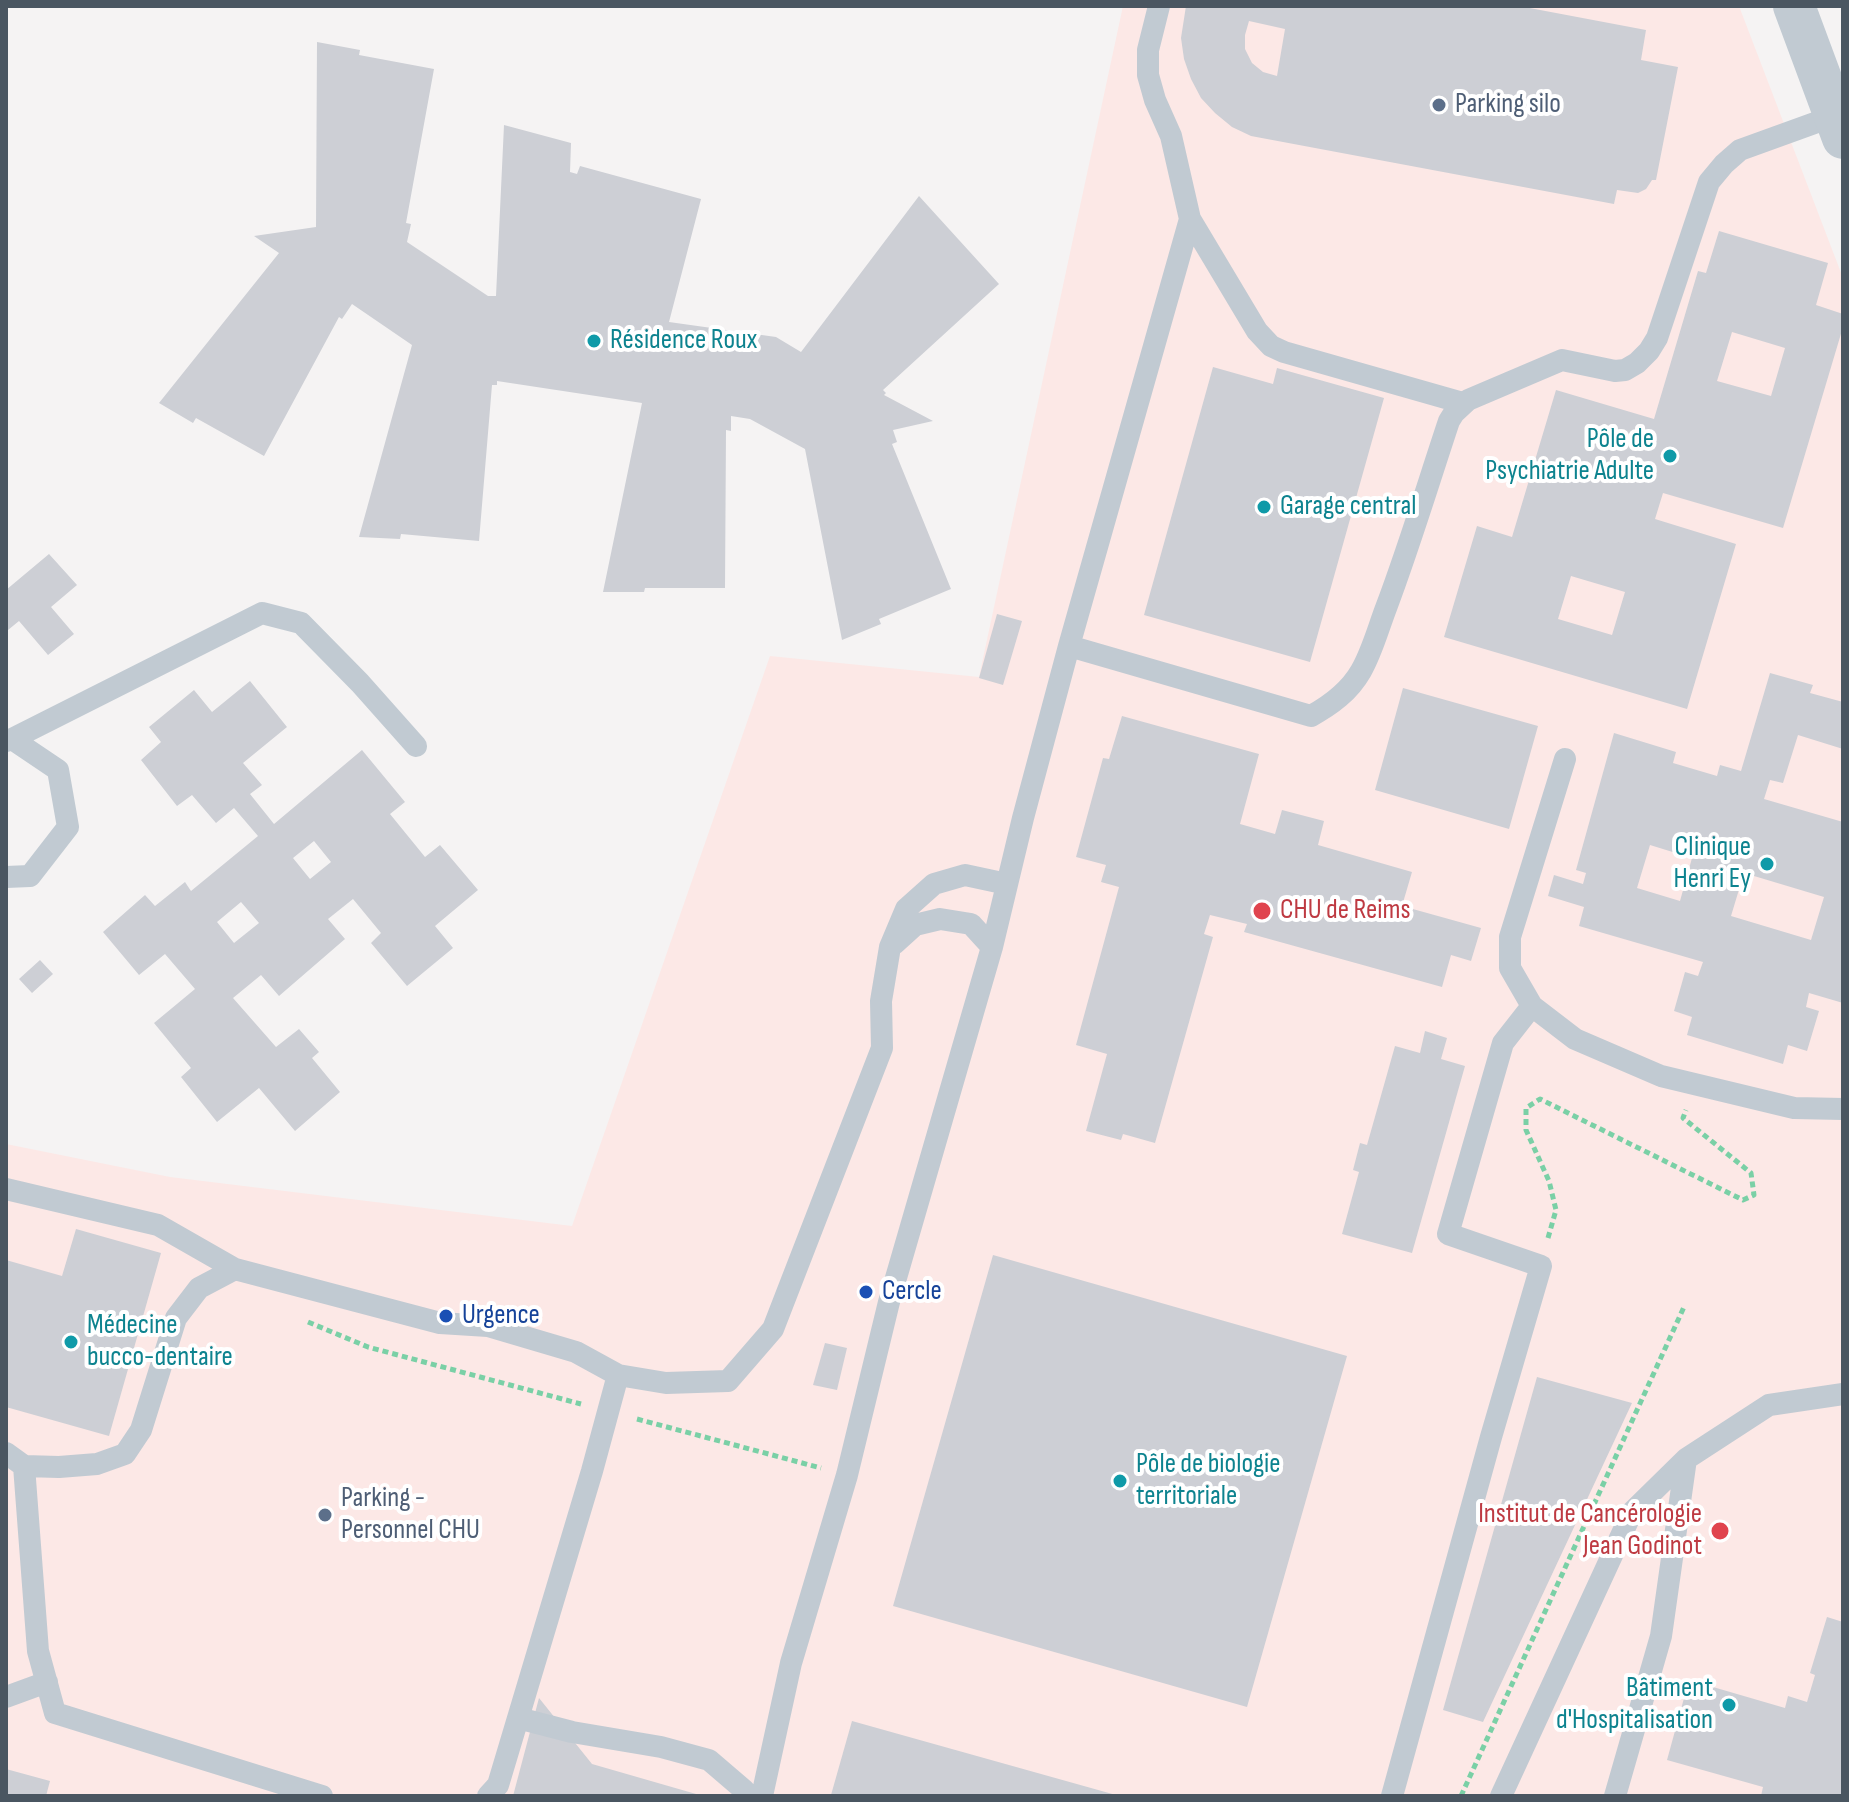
<!DOCTYPE html>
<html>
<head>
<meta charset="utf-8">
<style>
	body { margin:0 }
	#map { position:relative; width:1849px; height:1802px; overflow:hidden; background:#f5f3f3; font-family:"Sofia Sans Condensed",sans-serif }
	canvas { display:block }
	.frame { position:absolute; inset:0; border:8px solid #4a5661; pointer-events:none }
</style>
</head>
<body>
<div id="map">
<canvas width="1849" height="1802"></canvas>
<div class="frame"></div>
</div>
<script>
const c = document.querySelector('canvas').getContext('2d');
c.lineJoin = 'round';
function fill(path, color) { c.fillStyle = color; c.fill(path, 'evenodd'); }
function trace(path, color, width, dash) { c.strokeStyle = color; c.lineWidth = width; c.lineCap = dash ? 'butt' : 'round'; c.setLineDash(dash || []); c.stroke(path); }
function write(font, color, halo, rows, align = 'center') {
  c.font = font + ' "Sofia Sans Condensed",sans-serif'; c.lineWidth = 8; c.setLineDash([]); c.textBaseline = 'middle'; c.strokeStyle = halo; c.fillStyle = color; for (const [text, x, y, turn = 0] of rows) {
    c.save(); c.translate(x, y); c.rotate((+turn || 0) * Math.PI / 180); c.textAlign = isNaN(turn) ? turn : align; if (halo) c.strokeText(text, 0, 0); c.fillText(text, 0, 0); c.restore();
  }
}
fill(new Path2D(`
	M1123 6H1739L1843 278V1796H6V1144L170 1177 572 1226 770 656 979 677Z`), '#fce8e6');
fill(new Path2D(`
	M1186 6H1519L1646 30 1641 60 1678 67 1656 180H1652L1646 189 1638 193 1617 190 1614 204 1251 136 1232 127 1215 113 1201 98 1191 79 1184 59 1181 38ZM1249 21 1285 29 1277 76 1263 72 1252 63 1245 49V35Z
	M317 42 360 50 359 55 434 69 406 223 411 224 407 242 488 296H496L504 125 571 143 570 172 577 174 580 166 701 199 669 322 776 337 801 352 919 196 999 284 883 390 886 393 884 395 933 421 893 430 897 442 892 444 951 589 879 619 881 624 842 640 805 449 750 419 731 416V431L726 430 725 588H645L644 592H603L642 403 497 381V385H492L479 541 401 534 400 539 359 537 412 345 352 304 342 319 339 317 264 456 196 418 193 423 159 403 279 253 254 236 316 227Z
	M1719 231 1828 263 1816 305 1843 314V327L1783 528 1663 493 1655 519 1736 544 1687 709 1444 637 1477 526 1512 537 1556 390 1654 419 1698 271 1706 273ZM1732 332 1785 348 1771 396 1717 381ZM1571 576 1625 592 1612 635 1558 619Z
	M1213 367 1273 384 1277 368 1384 398 1310 662 1144 615Z
	M49 554 77 585 51 607 74 634 48 655 19 621 8 630 6 628V590Z
	M997 614 1022 621 1003 685 979 678Z
	M1770 673 1813 685 1810 693 1843 702V749L1798 735 1783 783 1770 780 1764 799 1843 822V1003L1809 993 1806 1007 1819 1011 1807 1051 1788 1045 1783 1064 1687 1035 1692 1017 1674 1011 1685 972 1698 976 1703 962 1579 926 1584 907 1548 896 1554 875 1583 884 1586 873 1576 870 1614 733 1676 752 1673 763 1717 776 1720 765 1741 771ZM1650 845 1692 858 1680 901 1637 888ZM1744 873 1824 897 1811 940 1731 916Z
	M250 681 287 727 243 763 262 785 250 794 274 824 362 750 405 802 390 814 425 857 440 845 478 890 435 926 453 948 407 986 371 943 381 933 353 899 328 919 345 939 279 996 261 975 233 998 276 1047 299 1029 319 1052 312 1058 340 1092 295 1131 259 1088 217 1122 181 1077 191 1068 154 1023 195 989 165 954 139 975 103 932 145 895 155 906 185 882 191 891 258 836 234 808 216 823 192 795 177 806 141 760 161 742 149 727 194 690 212 712ZM314 841 331 862 310 879 293 858ZM241 902 259 923 234 943 217 922Z
	M1403 688 1538 726 1509 829 1375 790Z
	M1122 716 1259 754 1240 824 1275 834 1282 810 1324 821 1318 845 1412 872 1402 906 1481 928 1471 961 1451 955 1442 987 1244 932 1247 924 1210 915 1204 934 1213 937 1155 1143 1123 1134 1121 1140 1086 1131 1107 1054 1076 1045 1119 887 1101 882 1106 865 1076 857 1103 758 1109 759Z
	M40 960 53 974 32 993 19 979Z
	M1425 1031 1447 1038 1441 1059 1465 1066 1412 1253 1342 1234 1359 1172 1353 1170 1360 1143 1367 1145 1395 1046 1420 1053Z
	M76 1229 161 1253 109 1436 6 1407V1260L62 1276Z
	M993 1255 1347 1356 1247 1707 893 1606Z
	M825 1343 847 1348 837 1390 813 1385Z
	M1537 1377 1632 1403 1483 1722 1443 1710Z
	M1827 1617 1843 1622V1796H1761L1763 1787 1667 1760 1689 1680 1785 1708 1788 1696 1807 1702 1815 1675 1810 1673Z
	M539 1698 592 1764 703 1796H513Z
	M852 1721 1116 1795V1796L831 1795Z
	M6 1769 50 1781 46 1796H6Z`), '#cdcfd5');
trace(new Path2D(`
	M1548 1238 1556 1210 1549 1181 1526 1130V1108L1540 1099 1743 1200 1754 1195 1751 1173 1683 1118 1686 1110
	M308 1322 368 1347 581 1404
	M637 1419 821 1468
	M1461 1796 1684 1307`), '#7ad0a6', 5, [6, 4]);
trace(new Path2D(`
	M1190 219 1257 331 1271 346 1284 352 1463 403
	M1069 646 1311 716C1331 705 1349 692 1361 671 1372 652 1378 629 1386 608 1409 547 1428 484 1449 421L1454 413 1468 400 1562 360 1615 371 1625 370 1637 363 1649 351 1657 338 1709 182 1724 164 1740 150 1834 116
	M12 739 262 613 301 623 360 683 416 746
	M6 741 12 739 58 770 68 827 30 876 6 877
	M1565 759 1510 937V968L1532 1006 1575 1039 1661 1076 1794 1108 1843 1109
	M894 944 915 925 940 919 971 924 992 947
	M6 1189 158 1225 235 1269
	M6 1453 24 1466 59 1467 97 1464 125 1454 141 1430 176 1318 199 1288 235 1269 440 1323 488 1326 576 1352 618 1375 666 1383 728 1381 773 1329 882 1048 881 1001 890 947 906 909 934 884 965 875 1007 884
	M24 1466 38 1651 55 1713 322 1796
	M6 1697 47 1682
	M518 1718 572 1732 661 1747 709 1760 744 1790V1796
	M488 1796 498 1785 592 1471 618 1375
	M762 1796 791 1663 847 1475 889 1302 992 947 1023 818 1069 646 1190 219 1171 136 1155 100 1148 75V50L1159 6
	M1392 1796 1491 1437 1541 1266 1448 1234 1503 1043 1532 1006
	M1501 1796 1632 1512 1686 1459 1769 1405 1843 1394
	M1615 1796 1661 1636 1686 1459`), '#c1cad2', 22);
trace(new Path2D(`
	M1794 6 1843 138`), '#c1cad2', 42);
for (const [x, y, r, color] of [
	[1439,105,8,"#5c6f8a"],
	[594,341,8,"#0f9aa8"],
	[1670,456,8,"#0f9aa8"],
	[1264,507,8,"#0f9aa8"],
	[1767,864,8,"#0f9aa8"],
	[1262,911,10,"#e0444e"],
	[866,1292,8,"#1a4fb4"],
	[446,1316,8,"#1a4fb4"],
	[71,1342,8,"#0f9aa8"],
	[1120,1481,8,"#0f9aa8"],
	[325,1515,8,"#5c6f8a"],
	[1720,1531,10,"#e0444e"],
	[1729,1705,8,"#0f9aa8"]
]) { const dot = new Path2D(); dot.arc(x, y, r, 0, 2 * Math.PI); c.fillStyle = color; c.fill(dot); trace(dot, '#fff', 3); }
write('28px', '#4e5e75', '#fff', [
	["Parking silo",1455,105],
	["Parking -",341,1499],
	["Personnel CHU",341,1531]
], 'left');
write('28px', '#0d838f', '#fff', [
	["Résidence Roux",610,341],
	["Pôle de",1654,440,"right"],
	["Psychiatrie Adulte",1654,472,"right"],
	["Garage central",1280,507],
	["Clinique",1751,848,"right"],
	["Henri Ey",1751,880,"right"],
	["Médecine",87,1326],
	["bucco-dentaire",87,1358],
	["Pôle de biologie",1136,1465],
	["territoriale",1136,1497],
	["Bâtiment",1713,1689,"right"],
	["d'Hospitalisation",1713,1721,"right"]
], 'left');
write('28px', '#be3a42', '#fff', [
	["CHU de Reims",1280,911],
	["Institut de Cancérologie",1702,1515,"right"],
	["Jean Godinot",1702,1547,"right"]
], 'left');
write('28px', '#164399', '#fff', [
	["Cercle",882,1292],
	["Urgence",462,1316]
], 'left');
</script>
</body>
</html>
